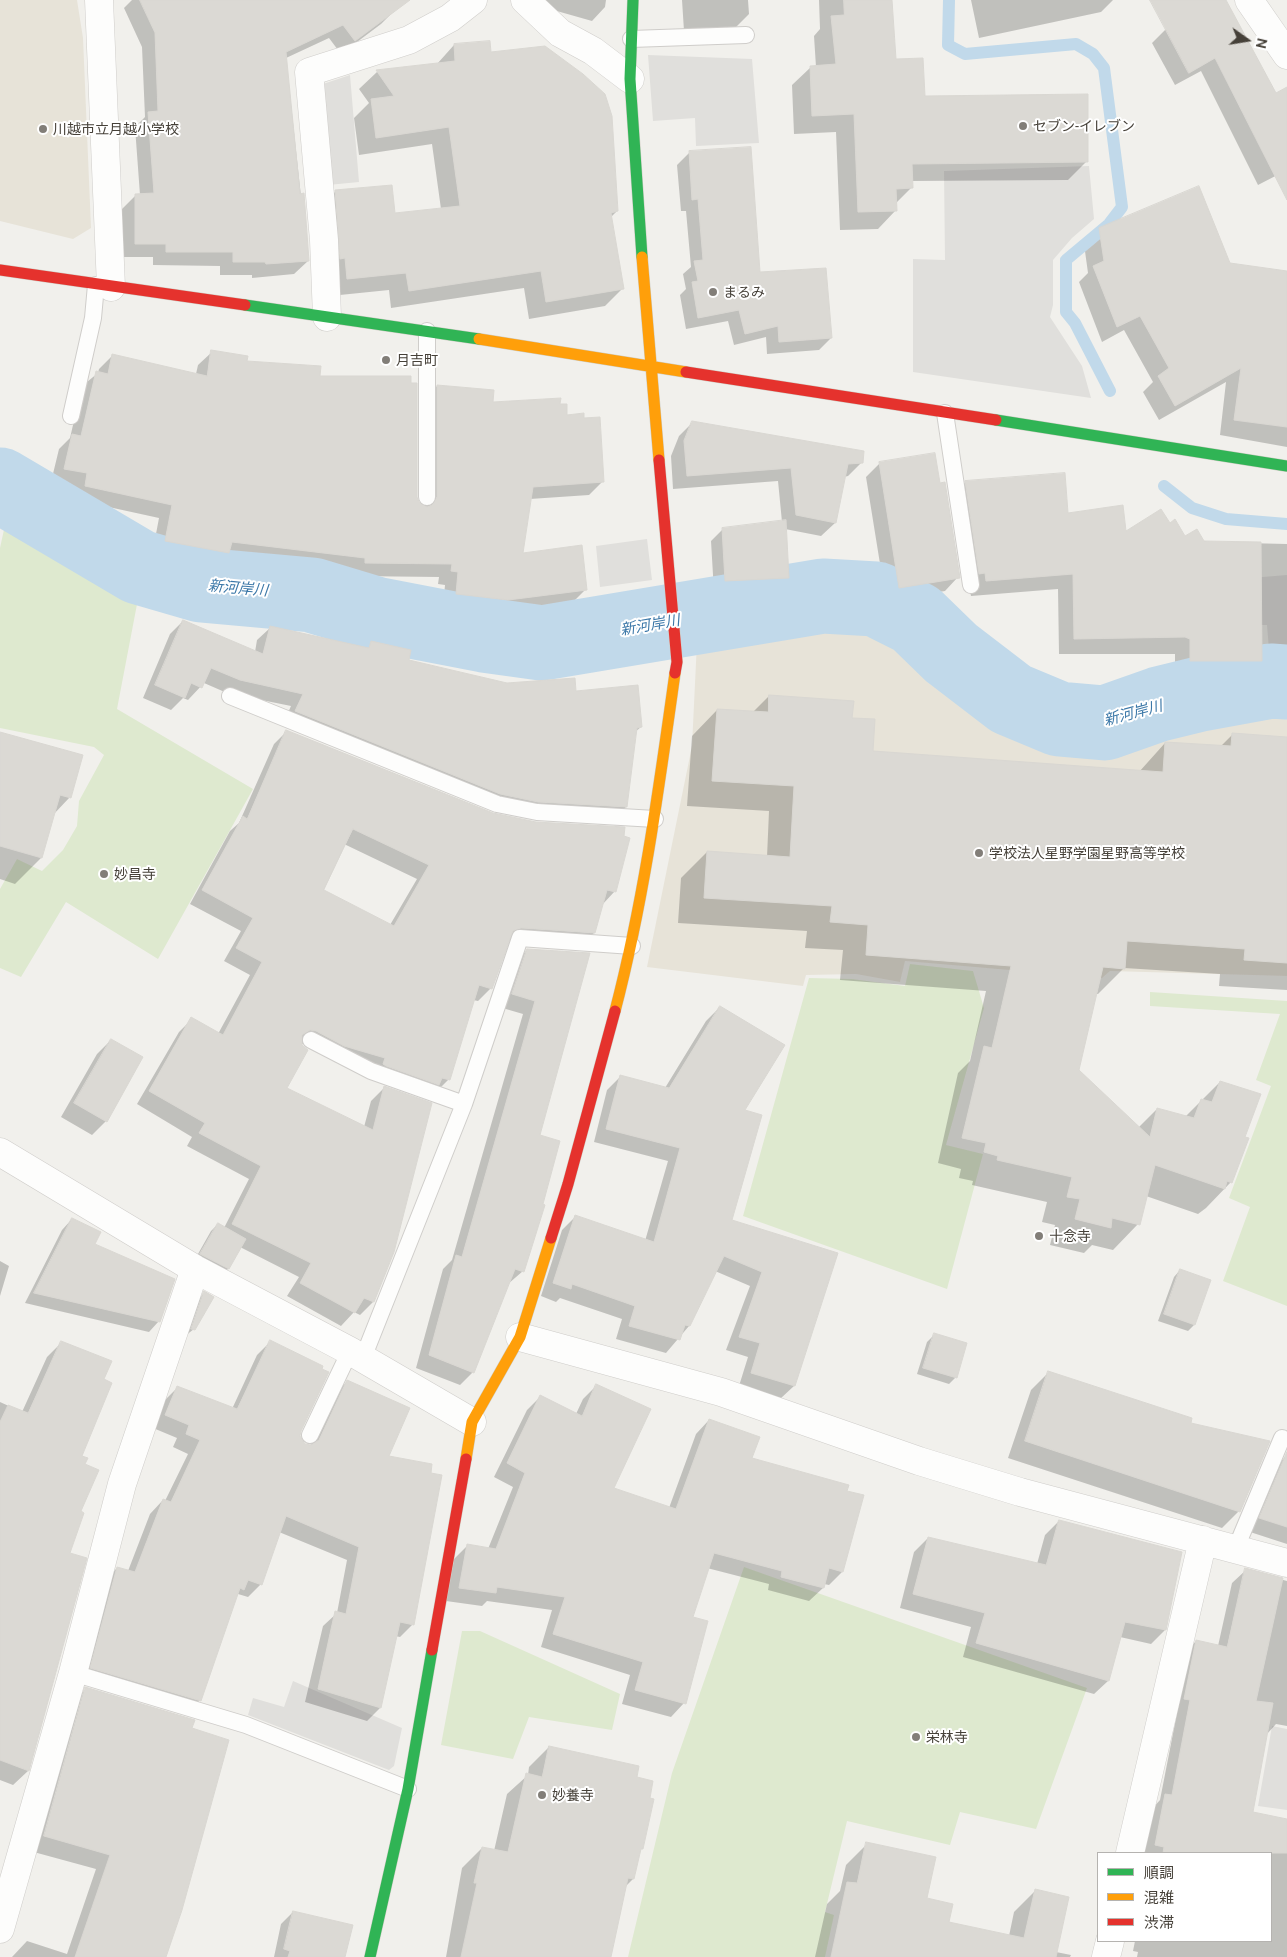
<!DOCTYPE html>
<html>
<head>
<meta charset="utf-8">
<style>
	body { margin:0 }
	#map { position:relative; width:1287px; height:1957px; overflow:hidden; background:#f1f0ec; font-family:Ubuntu,"Noto Sans JP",sans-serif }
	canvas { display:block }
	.legend { position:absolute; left:1097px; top:1852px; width:175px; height:90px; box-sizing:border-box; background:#fff; border:1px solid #b5b3b0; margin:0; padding:6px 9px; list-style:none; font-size:15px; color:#464139 }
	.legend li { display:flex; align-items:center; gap:10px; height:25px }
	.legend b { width:25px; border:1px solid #b5b3b0 }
	.north { position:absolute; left:1222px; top:15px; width:50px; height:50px; -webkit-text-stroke:4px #fff; paint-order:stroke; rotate:103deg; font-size:14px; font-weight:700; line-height:20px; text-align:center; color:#464139 }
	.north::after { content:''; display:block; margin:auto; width:18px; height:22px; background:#464139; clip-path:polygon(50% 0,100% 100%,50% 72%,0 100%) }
</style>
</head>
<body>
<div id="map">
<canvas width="1287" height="1957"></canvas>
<ul class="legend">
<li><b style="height:6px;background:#30b455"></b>順調</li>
<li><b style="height:6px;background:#ff9f0a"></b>混雑</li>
<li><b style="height:6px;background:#e5322d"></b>渋滞</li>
</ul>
<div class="north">N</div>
</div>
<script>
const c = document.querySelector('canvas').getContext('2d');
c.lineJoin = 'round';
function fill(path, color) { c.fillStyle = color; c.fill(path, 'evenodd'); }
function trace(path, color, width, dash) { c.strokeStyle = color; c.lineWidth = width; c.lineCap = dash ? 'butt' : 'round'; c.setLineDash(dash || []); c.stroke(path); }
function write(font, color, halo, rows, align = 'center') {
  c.font = font + ' Ubuntu,"Noto Sans JP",sans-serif'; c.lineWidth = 4; c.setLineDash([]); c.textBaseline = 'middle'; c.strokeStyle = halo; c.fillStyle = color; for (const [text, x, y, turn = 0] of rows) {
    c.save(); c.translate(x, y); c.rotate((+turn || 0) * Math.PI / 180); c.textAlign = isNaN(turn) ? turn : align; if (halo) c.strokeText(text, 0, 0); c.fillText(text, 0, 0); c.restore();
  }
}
fill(new Path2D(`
	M0 0H77L83 38 91 228 73 239 0 221Z
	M800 625 848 629 898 641 945 661 986 697 1017 713 1049 723 1094 731 1112 732 1131 729 1196 710 1228 704H1287V976L1110 971 1102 978 905 961 900 982 856 974 806 975 803 986 647 967 692 746 697 642Z`), '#e7e3d8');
fill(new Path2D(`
	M5 525 138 599 117 709 253 789 158 959 66 902 21 977 0 968V889L17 859 42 871 63 850 77 826 79 801 104 755 94 747 0 728V548Z
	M910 964 973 971 984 1008 946 1145 983 1154 947 1289 743 1216 809 978 852 979 905 986Z
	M1150 992 1287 1001V1306L1223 1281 1250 1207 1229 1198 1271 1086 1256 1080 1280 1014 1150 1006Z
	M744 1567 1087 1688 1036 1829 960 1812 950 1845 847 1821 825 1912 834 1915 825 1957H628L672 1773Z
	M462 1631H480L620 1694 612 1730 529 1717 513 1759 441 1745Z`), '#dee9cf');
fill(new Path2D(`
	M648 55 752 59 759 143 696 146 695 118 653 121Z
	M350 75 359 182 328 185 320 85Z
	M1089 166 1094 219 1072 238 1053 260V305L1050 317 1082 366 1091 398 913 372V259L945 260 944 171Z
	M647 539 652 580 600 587 596 546Z
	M1287 575V662L1270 663 1267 625H1250L1249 578Z
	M293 1681 402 1728 394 1766 389 1770 248 1715 253 1698 284 1707Z
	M1272 1726 1287 1729V1810L1258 1806Z`), '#e0dfdc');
fill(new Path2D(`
	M132 0H387L395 10 381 24 341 54 329 38 286 58 308 261 294 274 252 278V275H220V266L153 265V257H122V209L136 195H140L135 127 145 117 142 47 124 8Z
	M518 0H606L605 7 592 21Z
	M682 0H748L749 14 735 28 684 31Z
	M819 0H890L894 60 924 97 1087 161 1068 180 911 181V188L896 203V210L878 229 840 230 836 132 794 134 792 85 811 67H816L814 36 820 29Z
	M971 0H1113L1101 12 979 38Z
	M1199 11 1275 95 1287 98V170L1258 185 1201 71 1175 85 1152 43 1166 29Z
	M454 45 490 53 617 211 611 217 623 288 605 306 529 319 524 288 391 308 389 290 330 296 318 209 336 191 394 215 441 209 432 144 359 155 354 118 369 103 359 89 377 72 437 64Z
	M689 153 759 274 831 338 819 350 767 354 766 337 734 345 728 321 686 329 680 295 686 289 683 274 691 267 686 211H681L677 165Z
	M1100 229 1229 264 1287 272V447L1220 435 1226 382 1159 420 1143 392 1153 382 1124 330 1102 342 1079 282 1088 273 1084 244Z
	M212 352 246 362 319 377 416 497 418 503 424 507V400L437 386 491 403 559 406 603 481 589 495 530 499 521 554 586 589 572 603 493 613 443 607 445 585 438 584 439 577 352 576V571L225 556 215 566 152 555 159 518 72 499 75 487 51 482 59 449 70 438 82 386 98 373 99 369 113 355 196 374 198 365Z
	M693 422 862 462 848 476 844 477 835 523 821 536 785 529 788 577 776 589 714 592 711 541 723 529 782 522 778 481 673 489 671 456 679 436Z
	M880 463 958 577 945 591 886 601 866 477Z
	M966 482 1125 533 1170 524 1185 538 1204 542 1287 544V661L1258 663 1245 676H1175V654H1059L1058 589 971 596 950 498Z
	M183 621 255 652 257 640 270 628 365 649 371 642 408 660 506 685 575 693 641 727 635 732 626 807 613 820 525 814 283 724 291 706 227 693 204 683 188 700 183 698 171 710 143 698 170 634Z
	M769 696 851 719 871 752 1139 772 1165 743 1220 747 1232 735 1287 738V990L1219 986 1220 974 1124 968 1098 994H1095L1078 1070 1138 1128 1157 1109 1185 1117 1220 1082 1244 1138 1231 1182 1206 1208 1198 1214 1146 1196 1138 1224 1113 1250 1092 1245 1084 1253 1050 1245 1055 1225 1042 1222 1047 1202 972 1185 973 1181 959 1178 961 1169 938 1163 958 1073 970 1061 986 991 840 980 843 950 805 948 807 931 678 923 681 878 707 852 767 857 769 811 687 806 692 736 717 710 753 712Z
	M287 731 615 891 602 905 594 933 581 946 508 941 491 988 478 1001 473 1000 449 1079 436 1092 330 1058 299 1042 286 1089 364 1127 371 1101 384 1088 393 1252 373 1302 360 1315 354 1312 341 1326 287 1296 299 1277 240 1247 228 1269 221 1275 194 1261 211 1231 218 1224 224 1228 249 1179 187 1146 192 1137 137 1104 179 1032 192 1019 218 1034 250 975 224 961 241 931 190 904 230 831 239 823 274 744ZM344 844 417 879 390 925 322 891Z
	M0 734 70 797 53 815 41 858 15 884 0 879Z
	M527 950 588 954 539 1136 523 1271 508 1284 473 1372 460 1385 416 1368 443 1269 452 1260 523 1014 499 1007 514 963Z
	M720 1007 743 1111 730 1221 837 1254 794 1386 780 1399 739 1386 748 1357 726 1350 750 1286 715 1271 689 1326 666 1353 616 1339 622 1319 560 1298 556 1302 541 1296 562 1230 575 1217 645 1241 668 1161 594 1142 607 1090 621 1076 665 1088 706 1021Z
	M111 1040 106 1121 92 1135 61 1117 97 1054Z
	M72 1219 159 1321 149 1332 25 1303 62 1230Z
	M0 1261 9 1266 0 1296Z
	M1180 1270 1194 1325 1188 1331 1158 1321 1174 1277Z
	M204 1293 194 1329 185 1336 198 1300Z
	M934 1335 956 1377 949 1384 917 1374 927 1342Z
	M270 1342 300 1430 299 1437 305 1445 310 1446 334 1394 348 1381 388 1457 413 1624 400 1637 395 1636 380 1708 367 1721 305 1702 323 1626 337 1613 347 1560 279 1532 261 1584 248 1597 238 1594 235 1598 200 1700 187 1714 78 1681 104 1581 117 1568 128 1571 150 1514 163 1500 165 1501 188 1454 173 1447 177 1438 153 1428 164 1401 177 1388 232 1409 257 1355Z
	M61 1343 102 1380 81 1456 83 1465 80 1512 69 1554 85 1559 28 1771 13 1785 0 1780V1402L22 1412 47 1357Z
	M1048 1373 1239 1511 1222 1528 1008 1458 1031 1390Z
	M596 1386 612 1489 669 1508 696 1434 709 1420 751 1459 845 1492 842 1572 829 1585 824 1584 823 1588 809 1601 768 1590 769 1584 707 1568 692 1618 684 1703 671 1717 622 1704 630 1675 541 1647 552 1610 487 1601 482 1606 446 1601 454 1559 468 1545 488 1549 513 1487 494 1477 527 1410 540 1397 576 1414 583 1399Z
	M1286 1456 1287 1457V1544L1247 1531 1273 1470Z
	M1059 1521 1165 1630 1151 1644 1120 1637 1108 1681 1094 1694 963 1657 971 1627 900 1608 914 1552 928 1538 1037 1564 1045 1535Z
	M1246 1570 1287 1581V1726L1276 1724 1267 1734 1252 1813 1287 1821V1957H1137L1138 1952 1133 1951 1135 1941H1271V1853H1143L1152 1809 1160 1800 1177 1713 1171 1712 1183 1655 1196 1641 1218 1646 1232 1583Z
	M86 1689 191 1729 164 1957H12L27 1941 67 1954 96 1869 30 1851 71 1703Z
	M549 1747 635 1778 648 1799 653 1800 633 1879 625 1887 610 1957H446L462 1868 482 1848 494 1851 507 1794 528 1775 529 1767Z
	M867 1844 948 1922 1009 1936 1014 1912 1035 1891 1056 1952 1071 1955 1070 1957H815L827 1904 840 1891 846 1865Z
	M293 1912 344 1957H274L281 1924Z`), '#0003');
trace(new Path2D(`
	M949 0 948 45 965 54 1076 44 1093 54 1104 68 1122 207 1109 224 1066 260V312L1075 323 1110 391
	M1164 486 1192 508 1226 519 1287 524`), '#c1d9ea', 12);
trace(new Path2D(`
	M0 485 139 567 201 585 312 595 375 614 484 635 542 643 823 596 876 599 916 619 951 653 1011 699 1059 719 1105 723 1159 704 1200 694 1271 681 1287 682`), '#c1d9ea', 75);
const building = new Path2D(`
	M140 0H410L355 41 343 25 286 52 300 194 304 193 309 261 266 264 265 262H233V252H166V244H135V194L154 193 148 112 158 111 155 33Z
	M844 0H892L896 59 923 58 925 96 1088 94V162L912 164 913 188 896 189 897 211 858 212 854 114 812 116 810 66 836 64 831 16 844 15Z
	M1150 0H1226L1276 93 1287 87V200L1215 58 1189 73Z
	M490 41 491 52 545 46 583 74 605 94 612 116 618 211 611 213 624 289 546 302 541 271 409 291 406 273 347 279 345 258 340 259 335 190 392 185 395 213 460 206 449 127 376 138 371 99 394 96 376 70 455 61 454 44Z
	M751 147 760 272 826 268 832 338 779 342 778 326 745 334 739 310 698 318 692 282 698 281 694 261 703 260 698 199 692 200 689 151Z
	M1199 186 1230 263 1287 271V427L1234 420 1241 368 1175 406 1158 376 1169 368 1140 316 1117 327 1093 266 1104 261 1099 228Z
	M211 350 248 356 247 361 321 366 320 376H411V383H417V497L419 502 427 507 432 505 437 497V385L494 390 493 402 561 398 560 404H567V415L584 413V418L600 417 604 482 533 487 523 553 582 545 587 590 508 600 456 594 458 572 451 571 452 564 365 563V558L232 542 229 553 165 541 172 505 85 486 87 473 64 469 72 434 81 436 96 371 108 374 112 354 207 376Z
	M692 421 864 451 863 463 848 464 836 523 796 515 791 468 687 476 684 441Z
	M935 453 940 483 945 482 960 578 899 588 879 462Z
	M1065 473 1068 513 1123 505 1126 531 1161 509 1170 523 1175 519 1185 536 1197 529 1204 541 1261 542 1262 661H1190V639L1185 637 1074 639 1073 574 986 581 985 573 979 574 965 481Z
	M786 520 789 578 725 581 722 528Z
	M183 620 263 654 270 626 369 648 371 641 411 650 409 660 507 683 575 678 576 691 638 685 642 727 637 728 627 807 538 802 500 794 295 711 303 694 240 680 211 668 202 688 191 683 185 698 155 685Z
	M769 695 854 701 852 718 875 719 873 751 1163 772 1165 742 1231 746 1232 733 1287 737V963L1244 960 1245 949 1127 941 1125 969 1103 967 1079 1070 1150 1137 1157 1108 1194 1118 1201 1099 1212 1102 1220 1081 1261 1094 1245 1137 1249 1138 1232 1183 1227 1181 1225 1189 1155 1165 1140 1225 1112 1218 1111 1228 1075 1219 1080 1199 1067 1197 1072 1177 997 1160 998 1156 984 1152 986 1143 962 1138 984 1046 992 1048 1011 966 866 955 868 925 830 922 832 906 704 898 707 851 790 857 794 786 712 781 717 709 768 712Z
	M286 730 493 813 536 822 625 827 624 836 630 838 616 892 607 890 595 933 521 928 513 931 492 989 479 985 450 1080 442 1078 439 1085 386 1066 383 1064 385 1058 344 1046 316 1031 310 1030 302 1035V1045L308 1050 287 1088 373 1130 384 1086 432 1103 394 1252 374 1302 364 1298 355 1313 300 1283 311 1263 232 1224 261 1166 199 1133 205 1123 149 1091 191 1017 223 1035 262 962 236 948 253 918 202 890 243 816 247 819ZM353 829 429 865 394 926 324 890Z
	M0 732 83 755 71 798 60 795 42 858 0 846Z
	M527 949 590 953 540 1135 560 1141 543 1204 545 1205 524 1272 515 1269 474 1373 429 1355 456 1255 462 1257 535 1001 512 994Z
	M720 1006 785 1045 745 1110 762 1115 732 1220 838 1253 795 1386 751 1373 760 1343 739 1337 762 1272 724 1256 690 1326 685 1325 680 1340 629 1326 635 1306 572 1284 571 1289 553 1283 575 1215 654 1242 680 1148 606 1129 620 1075 669 1088Z
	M111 1039 143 1057 107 1122 74 1103Z
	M72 1218 101 1232 95 1244 175 1279 160 1322 34 1293Z
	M218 1223 246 1239 229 1269 200 1254Z
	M1180 1269 1211 1280 1195 1325 1164 1314Z
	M204 1291 214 1297 195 1330 191 1329Z
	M934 1333 967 1343 957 1378 923 1368Z
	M270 1340 323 1366 322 1369 329 1372 301 1431 300 1436 305 1444 311 1445 319 1440 347 1380 410 1408 389 1456 432 1464 431 1473 442 1475 414 1625 400 1622 381 1708 318 1689 335 1611 346 1614 359 1547 286 1516 262 1585 248 1580 244 1590 240 1588 201 1701 90 1668 117 1567 135 1572 163 1499 171 1502 200 1440 186 1434 189 1425 165 1415 177 1386 237 1409Z
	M61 1341 112 1361 104 1379 112 1383 82 1456 88 1458 85 1464 99 1470 81 1511 84 1513 70 1553 87 1558 29 1771 0 1760V1422L8 1405 28 1413Z
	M1048 1371 1192 1418 1191 1423 1270 1441 1240 1512 1025 1441Z
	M596 1384 651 1409 614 1488 676 1509 709 1419 760 1437 752 1458 849 1485 847 1491 864 1495 843 1572 829 1568 824 1588 781 1577 782 1571 714 1553 693 1617 708 1621 686 1704 635 1690 643 1662 553 1634 565 1597 497 1587 496 1593 459 1588 467 1544 496 1549 525 1473 507 1463 540 1395 582 1416Z
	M1287 1452V1527L1259 1518Z
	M1059 1520 1182 1552 1166 1630 1125 1622 1109 1681 976 1643 985 1613 913 1594 928 1537 1046 1565Z
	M1245 1568 1283 1578 1256 1701 1273 1703 1253 1812 1287 1819V1853H1163L1164 1847 1155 1845 1165 1794 1172 1795 1190 1700 1184 1699 1196 1640 1227 1647Z
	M85 1687 195 1720 192 1728 229 1740 182 1910 166 1957H75L110 1855 44 1836Z
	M549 1746 639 1766 637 1777 653 1781 650 1798 654 1799 643 1849H641L634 1879 628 1878 611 1957H461L477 1883H474L482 1847 508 1852 526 1773 542 1777Z
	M866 1842 936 1857 927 1898 953 1904 949 1922 1024 1938 1035 1889 1069 1897 1056 1957H831L847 1882 857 1883Z
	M293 1911 353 1925 345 1957H288L290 1951 284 1949Z`);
fill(building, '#dbd9d4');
trace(building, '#d9d7d2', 1);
const lane = new Path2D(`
	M631 39 746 35
	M945 413 971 585
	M71 416 93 318 96 285
	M427 497V331
	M230 696 497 804 537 812 655 819
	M311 1040 371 1071 464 1104
	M363 1358 464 1104 520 938 632 946
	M310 1435 350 1351
	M1236 1548 1282 1438
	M73 1673 246 1725 408 1789`);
const street = new Path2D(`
	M99 0 111 287
	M525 0 560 33 593 51 630 79
	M1249 0 1287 55
	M327 317 324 240 309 72 409 40 450 18 473 0
	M0 1152 195 1269 350 1351 472 1422
	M520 1337 721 1392 919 1461 1020 1492 1287 1563
	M1130 1853 1203 1540
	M0 1929 73 1673 122 1484 195 1269
	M1106 1957 1110 1941`);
const fast = new Path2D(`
	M633 0 630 79 642 257
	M245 305 479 339
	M996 420 1287 466
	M370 1957 408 1789 432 1650`);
const slow = new Path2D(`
	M642 257 659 460
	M479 339 686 372
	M615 1011C644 900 659 787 675 673
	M466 1459 472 1422 520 1337 551 1238`);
const jam = new Path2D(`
	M0 270 245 305
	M686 372 996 420
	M659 460 677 662 675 673
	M551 1238 568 1184 615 1011
	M432 1650 466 1459`);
trace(lane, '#cfcdca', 18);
trace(street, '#cfcdca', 29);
trace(fast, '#cfcdc4', 12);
trace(slow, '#cfcdc4', 12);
trace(jam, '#cfcdc4', 12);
trace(lane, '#fdfdfc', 16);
trace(street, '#fdfdfc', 28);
trace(fast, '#30b455', 11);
trace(slow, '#ff9f0a', 11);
trace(jam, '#e5322d', 11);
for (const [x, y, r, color] of [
	[1023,126,5,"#827e78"],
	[43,129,5,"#827e78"],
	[713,292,5,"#827e78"],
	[386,360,5,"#827e78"],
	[979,853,5,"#827e78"],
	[104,874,5,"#827e78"],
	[1039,1236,5,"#827e78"],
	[916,1737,5,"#827e78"],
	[542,1795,5,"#827e78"]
]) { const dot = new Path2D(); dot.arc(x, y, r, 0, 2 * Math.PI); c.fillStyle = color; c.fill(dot); trace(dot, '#fff', 2); }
write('14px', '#464139', '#fff', [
	["セブン-イレブン",1033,126],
	["川越市立月越小学校",53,129],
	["まるみ",723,292],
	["月吉町",396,360],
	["学校法人星野学園星野高等学校",989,853],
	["妙昌寺",114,874],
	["十念寺",1049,1236],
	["栄林寺",926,1737],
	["妙養寺",552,1795]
], 'left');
write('italic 15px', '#3c78a8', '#fff', [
	["新河岸川",238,588,5],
	["新河岸川",650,625,-10],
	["新河岸川",1133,713,-15]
]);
</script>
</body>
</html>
